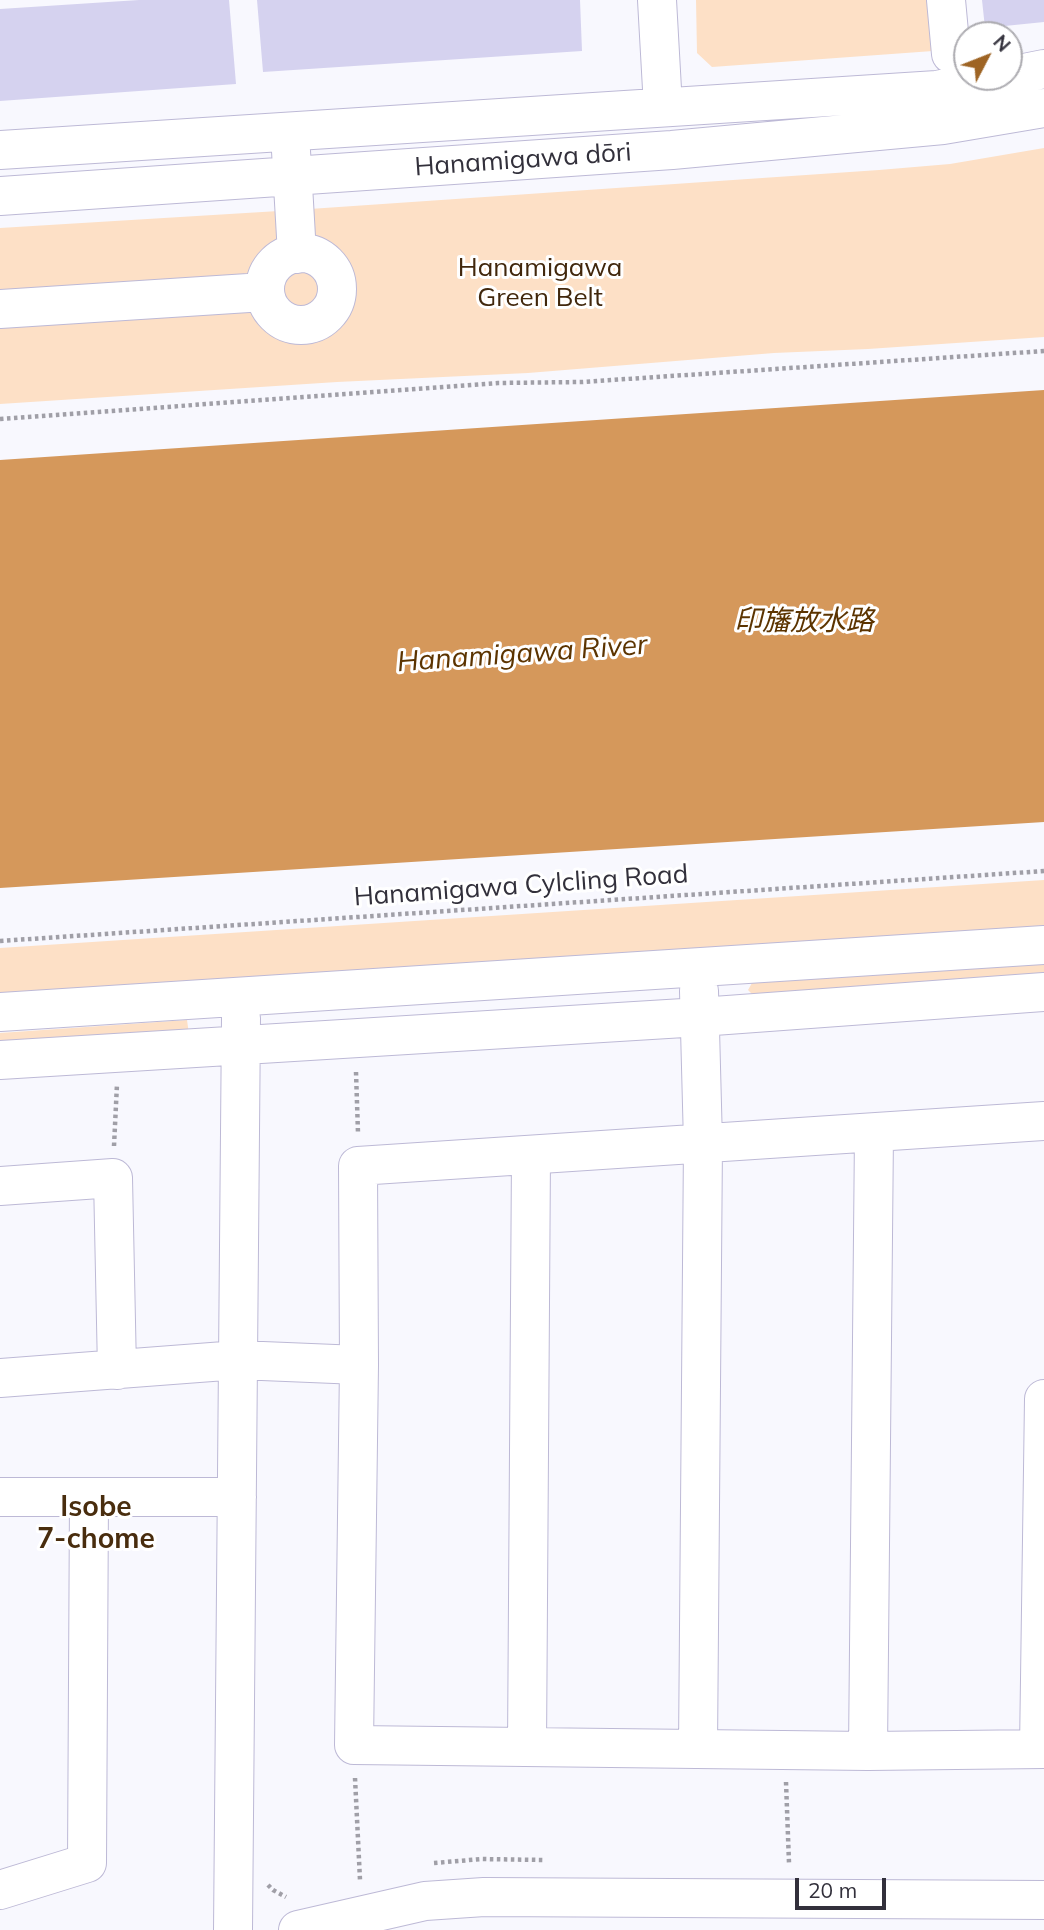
<!DOCTYPE html>
<html>
<head>
<meta charset="utf-8">
<style>
	body { margin:0 }
	#map { position:relative; width:1044px; height:1930px; overflow:hidden; background:#f8f8fe; font-family:Mulish,sans-serif }
	canvas { display:block }
	.north { position:absolute; left:953px; top:21px; width:70px; height:70px; box-sizing:border-box; background:#fff; border:2px solid #adacb1; border-radius:50%; rotate:48deg; font-size:19px; font-weight:700; line-height:28px; text-align:center; color:#32303b }
	.north::after { content:''; display:block; margin:auto; width:24px; height:32px; background:#9e6424; clip-path:polygon(50% 0,100% 100%,50% 72%,0 100%) }
	.scale { position:absolute; left:795px; top:1878px; width:91px; height:32px; box-sizing:border-box; border:4px solid #32303b; border-top:0; padding-left:9px; font-size:21px; line-height:24px; white-space:nowrap; color:#32303b; -webkit-text-stroke:5px #fff; paint-order:stroke }
</style>
</head>
<body>
<div id="map">
<canvas width="1044" height="1930"></canvas>
<div class="north">N</div>
<div class="scale">20 m</div>
</div>
<script>
const c = document.querySelector('canvas').getContext('2d');
c.lineJoin = 'round';
function fill(path, color) { c.fillStyle = color; c.fill(path, 'evenodd'); }
function trace(path, color, width, dash) { c.strokeStyle = color; c.lineWidth = width; c.lineCap = dash ? 'butt' : 'round'; c.setLineDash(dash || []); c.stroke(path); }
function write(font, color, halo, rows, align = 'center') {
  c.font = font + ' Mulish,"Noto Sans JP",sans-serif'; c.lineWidth = 6; c.setLineDash([]); c.textBaseline = 'middle'; c.strokeStyle = halo; c.fillStyle = color; for (const [text, x, y, turn = 0] of rows) {
    c.save(); c.translate(x, y); c.rotate((+turn || 0) * Math.PI / 180); c.textAlign = isNaN(turn) ? turn : align; if (halo) c.strokeText(text, 0, 0); c.fillText(text, 0, 0); c.restore();
  }
}
fill(new Path2D(`
	M696 0H930L933 51 712 67 697 53Z
	M1044 148V337L868 349 774 353 528 373 337 382 0 404V228L295 210 879 170 950 164Z
	M1044 880V933L0 999V948Z
	M1044 964V978L754 996 748 990 752 983Z
	M187 1020 189 1034 0 1047V1033Z`), '#fde0c6');
fill(new Path2D(`
	M1044 390V822L0 888V460Z`), '#d5985b');
fill(new Path2D(`
	M139 0H229L236 84 0 101V9Z
	M257 0H580L582 51 263 72Z
	M982 0H1044V22L985 28Z`), '#d5d2ef');
const minor = new Path2D(`
	M657 0 663 107
	M946 0 951 54
	M1009 76 1044 69
	M0 150 937 90 1002 77
	M291 151 297 254
	M0 196 672 150 943 125 1044 108
	M265 289a36 36 0 1 1 72 0a36 36 0 1 1-72 0Z
	M0 309 264 292
	M0 1012C348 988 696 969 1044 945
	M0 1060 700 1017 1044 992
	M1044 1121 358 1166 359 1365 354 1745 868 1751 1044 1749
	M0 1186 113 1178 117 1370
	M0 1378 238 1360 359 1365
	M0 1497H89
	M527 1747 531 1155
	M698 1748 703 1143 699 991
	M1039 1749 1044 1399
	M868 1751 874 1133
	M0 1890 87 1863 89 1497H237
	M233 1930 241 1018
	M298 1930 425 1901 484 1897 1044 1900`);
trace(minor, '#bdb9d6', 40);
trace(new Path2D(`
	M0 419 498 383 582 382 1044 351
	M0 941 1044 871
	M356 1072 358 1133
	M114 1146 117 1084
	M355 1778 360 1880
	M786 1782 789 1863
	M434 1863 482 1859 544 1860
	M268 1885 273 1890 286 1897`), '#a09fa7', 4.5, [3.5, 3.5]);
trace(minor, '#fff', 38);
write('26px', '#32303b', '#fff', [
	["Hanamigawa dōri",523,160,-4],
	["Hanamigawa Cylcling Road",521,886,-4]
]);
write('26px', '#41270c', '#fff', [
	["Hanamigawa",540,268],
	["Green Belt",540,298]
]);
write('italic 28px', '#5c3400', '#fff', [
	["印旛放水路",804,622],
	["Hanamigawa River",522,654,-4]
]);
write('bold 28px', '#492d0e', '#fff', [
	["Isobe",96,1508],
	["7-chome",96,1540]
]);
</script>
</body>
</html>
